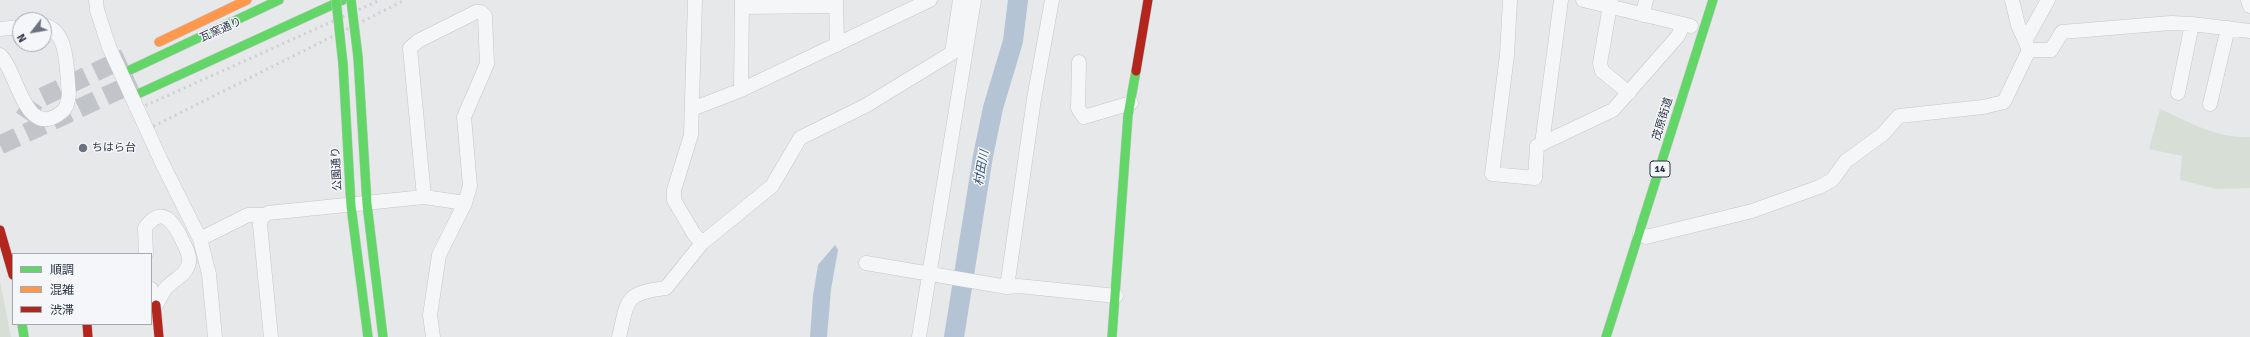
<!DOCTYPE html>
<html>
<head>
<meta charset="utf-8">
<style>
	body { margin:0 }
	#map { position:relative; width:2250px; height:337px; overflow:hidden; background:#e6e8ea; font-family:Signika,"Noto Sans JP",sans-serif }
	canvas { display:block }
	.legend { position:absolute; left:12px; top:253px; width:140px; height:72px; box-sizing:border-box; background:#f4f6f9; border:1px solid #a4a8b1; margin:0; padding:5px 7px; list-style:none; font-size:12px; color:#2b3445 }
	.legend li { display:flex; align-items:center; gap:8px; height:20px }
	.legend b { width:20px; border:1px solid #a4a8b1 }
	.north { position:absolute; left:12px; top:12px; width:40px; height:40px; box-sizing:border-box; background:#f4f6f9; border:1px solid #a4a8b1; border-radius:50%; rotate:239deg; font-size:11px; font-weight:700; line-height:16px; text-align:center; color:#2b3445 }
	.north::after { content:''; display:block; margin:auto; width:14px; height:18px; background:#6c737f; clip-path:polygon(50% 0,100% 100%,50% 72%,0 100%) }
</style>
</head>
<body>
<div id="map">
<canvas width="2250" height="337"></canvas>
<ul class="legend">
<li><b style="height:5px;background:#63d668"></b>順調</li>
<li><b style="height:5px;background:#ff974d"></b>混雑</li>
<li><b style="height:5px;background:#b3261e"></b>渋滞</li>
</ul>
<div class="north">N</div>
</div>
<script>
const c = document.querySelector('canvas').getContext('2d');
c.lineJoin = 'round';
function fill(path, color) { c.fillStyle = color; c.fill(path, 'evenodd'); }
function trace(path, color, width, dash) { c.strokeStyle = color; c.lineWidth = width; c.lineCap = dash ? 'butt' : 'round'; c.setLineDash(dash || []); c.stroke(path); }
function write(font, color, halo, rows, align = 'center') {
  c.font = font + ' Signika,"Noto Sans JP",sans-serif'; c.lineWidth = 3; c.setLineDash([]); c.textBaseline = 'middle'; c.strokeStyle = halo; c.fillStyle = color; for (const [text, x, y, turn = 0] of rows) {
    c.save(); c.translate(x, y); c.rotate((+turn || 0) * Math.PI / 180); c.textAlign = isNaN(turn) ? turn : align; if (halo) c.strokeText(text, 0, 0); c.fillText(text, 0, 0); c.restore();
  }
}
fill(new Path2D(`
	M2160 109C2189 122 2218 139 2250 137V188L2217 189 2180 180 2182 156 2149 149Z
	M0 281 11 337H0Z`), '#d6ded6');
fill(new Path2D(`
	M835 245 838 250 831 289 827 337H810L813 296 818 265Z`), '#b4c4d5');
trace(new Path2D(`
	M954 337 983 156 993 108 1013 41 1018 0`), '#b4c4d5', 20);
trace(new Path2D(`
	M24 118 36 100 125 58
	M0 145 136 82`), '#c1c4c9', 19, [19, 10]);
const street = new Path2D(`
	M96 0 97 10 109 47
	M695 0 691 135 674 190V200L694 234 702 243
	M836 0 837 45
	M1510 0 1507 55 1492 174 1535 178 1537 146 1613 110 1678 36 1683 24
	M1583 0 1691 26
	M1611 0 1600 63 1602 71 1629 93
	M2248 0 2250 6
	M742 7 835 6
	M1643 15 1646 0
	M0 29 20 27
	M2025 41 2048 0
	M2029 50H2051L2062 32 2171 23 2192 24 2250 31
	M0 55C18 72 25 143 63 111 68 106 68 100 69 94 66 72 70 32 44 25
	M1079 62 1078 108 1084 117 1131 103
	M741 90 742 0
	M2178 93 2192 24
	M2210 104 2228 28
	M692 109 741 90 930 0
	M1542 144 1561 0
	M163 165 200 239 209 274 215 337
	M424 197 410 48 418 41 476 12H481L485 16 487 64 464 117 470 186 465 203 439 255 430 315 433 337
	M1640 234 1646 237 1752 211 1819 187 1832 180 1846 161 1883 134 1899 116 1983 107 2004 102 2029 50 2018 25 2012 0
	M200 239 248 215H264
	M146 254 145 228C162 203 175 224 183 242 186 248 190 255 189 262 187 275 175 278 167 287 162 292 160 299 156 305
	M866 263 1007 287 1019 286 1116 296
	M1007 287 1034 99 1052 0
	M151 289 156 305
	M271 337 260 225 261 219 268 213 424 197 465 203
	M619 337C628 300 624 293 666 288L702 243 772 186 800 138 865 106 952 53 960 0
	M919 337 974 0`);
const fast = new Path2D(`
	M358 57 367 204 383 337
	M343 64 351 206 368 337
	M130 70 279 0
	M140 93 343 0
	M22 324 24 337
	M1112 337 1128 115 1136 71
	M1606 337 1713 0`);
const slow = new Path2D(`
	M159 42 247 0`);
const jam = new Path2D(`
	M1136 71 1148 0
	M0 230 13 275
	M156 305 159 337
	M87 324 88 337`);
trace(street, '#c4c6c8', 15);
trace(fast, '#c4c6c8', 10);
trace(slow, '#c4c6c8', 10);
trace(jam, '#c4c6c8', 10);
trace(street, '#f5f6f7', 14);
trace(fast, '#63d668', 9);
trace(slow, '#ff974d', 9);
trace(jam, '#b3261e', 9);
trace(new Path2D(`
	M140 108 380 0
	M148 129 405 0`), '#cecfd2', 3, [2, 4]);
const streetBridge = new Path2D(`
	M109 47 163 165`);
const fastBridge = new Path2D(`
	M336 0 343 64
	M351 0 358 57`);
trace(streetBridge, '#c4c6c8', 15, []);
trace(fastBridge, '#c4c6c8', 10, []);
trace(streetBridge, '#f5f6f7', 14);
trace(fastBridge, '#63d668', 9);
for (const [x, y, r, color] of [
	[83,148,5,"#6c737f"]
]) { const dot = new Path2D(); dot.arc(x, y, r, 0, 2 * Math.PI); c.fillStyle = color; c.fill(dot); trace(dot, '#f4f6f9', 1.5); }
for (const [x, y, w] of [
	[1660,169,20]
]) { const box = new Path2D(); box.roundRect(x - w / 2, y - 8, w, 16, 3); c.fillStyle = '#f4f6f9'; c.fill(box); trace(box, '#2b3445', 1); }
write('bold 10px', '#2b3445', null, [
	["14",1660,169]
]);
write('11px', '#2b3445', '#f4f6f9', [
	["瓦窯通り",221,30,-24],
	["茂原街道",1663,119,-73],
	["公園通り",337,169,-93]
]);
write('11px', '#2b3445', '#f4f6f9', [
	["ちはら台",92,148]
], 'left');
write('italic 12px', '#34527a', '#f4f6f9', [
	["村田川",982,168,-80]
]);
</script>
</body>
</html>
